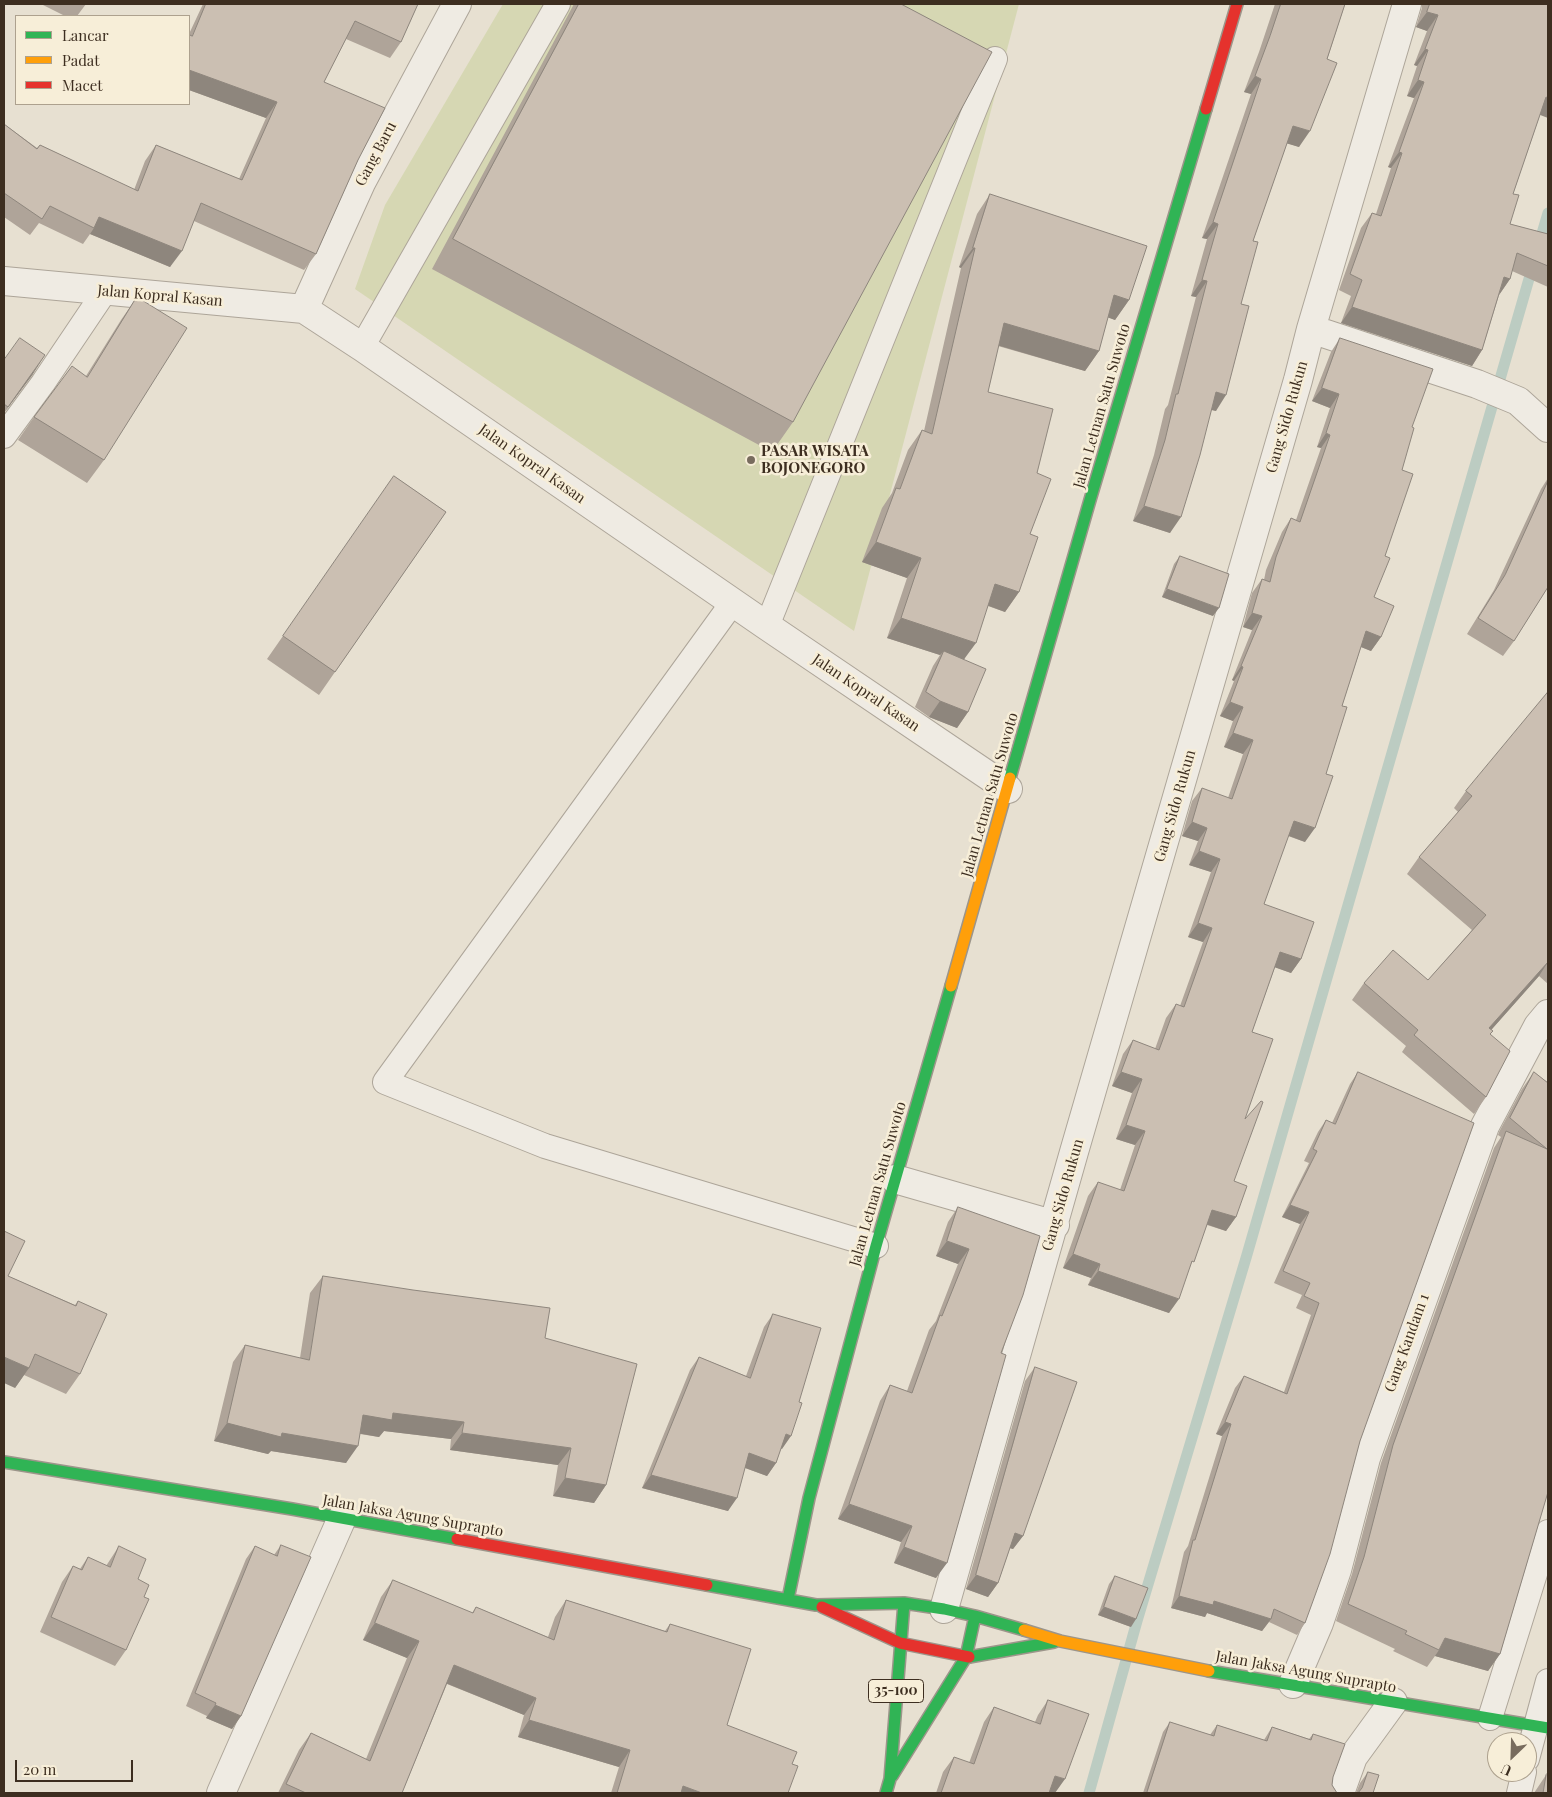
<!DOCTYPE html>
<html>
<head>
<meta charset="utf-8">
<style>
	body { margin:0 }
	#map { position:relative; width:1552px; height:1797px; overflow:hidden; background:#e7e0d1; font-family:"Playfair Display",serif }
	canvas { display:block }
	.frame { position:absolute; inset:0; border:5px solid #3d2e20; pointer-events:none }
	.legend { position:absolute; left:15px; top:15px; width:175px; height:90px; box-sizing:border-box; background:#f7eed8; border:1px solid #ada18e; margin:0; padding:6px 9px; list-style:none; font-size:15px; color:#3d2e20 }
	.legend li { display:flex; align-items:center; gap:10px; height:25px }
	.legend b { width:25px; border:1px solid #ada18e }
	.north { position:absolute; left:1487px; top:1732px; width:50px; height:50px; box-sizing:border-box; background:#f7eed8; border:1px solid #ada18e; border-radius:50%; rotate:204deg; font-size:14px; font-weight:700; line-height:20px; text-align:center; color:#3d2e20 }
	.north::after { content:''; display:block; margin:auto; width:18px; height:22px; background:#786c5e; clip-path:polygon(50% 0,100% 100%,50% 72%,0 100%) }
	.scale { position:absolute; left:15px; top:1760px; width:118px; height:22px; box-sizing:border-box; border:2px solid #3d2e20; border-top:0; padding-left:6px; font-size:15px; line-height:18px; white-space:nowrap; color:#3d2e20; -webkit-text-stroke:4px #f7eed8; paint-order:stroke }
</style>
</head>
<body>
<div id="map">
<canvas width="1552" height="1797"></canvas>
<div class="frame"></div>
<ul class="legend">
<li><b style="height:6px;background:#30b455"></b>Lancar</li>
<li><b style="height:6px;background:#ff9f0a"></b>Padat</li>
<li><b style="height:6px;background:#e5322d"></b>Macet</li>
</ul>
<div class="north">U</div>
<div class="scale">20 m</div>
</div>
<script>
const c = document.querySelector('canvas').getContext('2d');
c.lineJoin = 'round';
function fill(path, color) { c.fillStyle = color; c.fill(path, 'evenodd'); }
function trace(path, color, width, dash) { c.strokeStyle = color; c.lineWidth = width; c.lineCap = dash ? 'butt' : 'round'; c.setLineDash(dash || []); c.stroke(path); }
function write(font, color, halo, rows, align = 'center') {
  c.font = font + ' "Playfair Display",serif'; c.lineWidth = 5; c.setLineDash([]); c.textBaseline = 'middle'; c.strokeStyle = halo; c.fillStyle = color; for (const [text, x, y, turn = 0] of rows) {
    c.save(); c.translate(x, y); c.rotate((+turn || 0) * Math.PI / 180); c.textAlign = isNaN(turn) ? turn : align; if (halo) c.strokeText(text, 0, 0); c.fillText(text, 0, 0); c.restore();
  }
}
fill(new Path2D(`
	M503 4H1019L854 631 355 289 385 205Z`), '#d6d7b3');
trace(new Path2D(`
	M1538 247 1548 213
	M1089 1793 1137 1621 1246 1258 1533 265`), '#bcccc2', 11);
const lane = new Path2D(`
	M362 347 558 4
	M4 436 43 383 105 291
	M733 602 385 1082 545 1146 876 1246
	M767 626 995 59
	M1490 1718 1548 1532
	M1527 1759 1548 1681
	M1519 1793 1524 1772`);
const street = new Path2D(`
	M4 281 304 309 362 347 767 626 1008 789
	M304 309 361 183 457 4
	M1311 329 1477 384 1518 401 1548 428
	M895 1179 1055 1225
	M944 1609 1074 1152 1298 380 1311 329 1407 4
	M1293 1684 1319 1623 1337 1570 1366 1458 1485 1126 1538 1026 1548 1014
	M221 1793 342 1518
	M1340 1793 1353 1757 1393 1702`);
const fast = new Path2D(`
	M1010 778 1090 500 1206 109
	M4 1462 292 1509 457 1539
	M707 1585 816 1605 904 1603 944 1609 975 1616 1024 1630
	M788 1599 809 1498 876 1246 951 986
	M969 1657 1054 1642
	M1209 1671 1548 1728
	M892 1776 966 1657 975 1616
	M886 1793 890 1779 904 1603`);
const slow = new Path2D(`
	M951 986 1010 778
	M1024 1630 1060 1641 1209 1671`);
const jam = new Path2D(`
	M1206 109 1237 4
	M457 1539 707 1585
	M822 1607 900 1643 969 1657`);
trace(lane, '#ada599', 26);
trace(street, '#ada599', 30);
trace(fast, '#9c958a', 14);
trace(slow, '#9c958a', 14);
trace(jam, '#9c958a', 14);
trace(lane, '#efebe3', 24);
trace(street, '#efebe3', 28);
trace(fast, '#30b455', 11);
trace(slow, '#ff9f0a', 11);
trace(jam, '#e5322d', 11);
fill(new Path2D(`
	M41 4H86L77 16H65Z
	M203 4H418L401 42 390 58 346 39 324 82 358 160 316 254 304 270 194 221 170 267 90 234 83 244 39 223 30 235 4 217V124L37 148 40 145 134 190 145 161 156 145 239 179 266 118 189 90V34Z
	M574 4H901L793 422 772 452 432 269Z
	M1275 4H1345L1299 147 1287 143 1253 241 1241 304 1216 411 1211 410 1170 533 1133 521 1154 455 1165 409 1168 405 1196 297 1191 296 1207 239 1202 238 1251 94 1244 92 1259 52Z
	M1422 4H1548L1540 115 1513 194 1510 224 1548 234V287L1512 271 1510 279 1499 295 1482 350 1472 366 1341 323 1351 296 1339 290 1361 228 1372 213 1376 214 1391 168 1388 167 1414 98 1407 96 1417 66 1414 65 1427 31 1416 27 1422 8Z
	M990 194 1129 300 1115 320 1108 317 1099 351 1085 371 998 346 988 392 1037 473 1030 534 1019 592 1005 612 988 606 964 660 968 712 957 728 929 717 915 707 933 666 940 655 887 638 907 578 862 562 882 508 892 493 908 450 922 430 924 431 961 268 959 267 977 214Z
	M137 297 104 460 87 483 18 440 34 417 86 376 121 320Z
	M1340 338 1412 427 1402 470 1385 556 1374 597 1381 637 1371 651 1361 647 1342 706 1305 842 1288 836 1264 904 1301 959 1291 973 1275 967 1252 1032 1245 1119 1234 1181 1236 1217 1226 1231 1207 1225 1189 1269 1169 1313 1088 1285 1091 1278 1063 1268 1088 1196 1098 1182 1120 1190 1135 1145 1116 1139 1132 1093 1112 1086 1123 1054 1133 1040 1155 1049 1166 1018 1176 1004 1180 1006 1203 942 1188 937 1211 872 1189 865 1198 841 1182 836 1192 801 1202 788 1228 798 1243 754 1224 747 1233 721 1220 716 1234 681 1232 680 1252 630 1243 627 1252 593 1262 579 1264 580 1266 570 1282 532 1291 518 1296 520 1321 448 1317 447 1330 408 1312 401 1331 352Z
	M4 360 33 374 4 413Z
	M394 476 446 512 319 695 267 659Z
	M1548 478V587L1514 641 1503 656 1467 634 1494 590 1541 489Z
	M1180 556 1213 616 1162 597 1174 564Z
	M1548 692V984L1539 976 1491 1030 1486 1097 1474 1114 1402 1052 1406 1046 1352 1000 1364 983 1428 980 1472 930 1407 874 1419 857 1458 812 1454 808 1466 791Z
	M1358 1072 1360 1441 1305 1623 1297 1635 1269 1622 1262 1631 1207 1613 1205 1617 1171 1608 1184 1552 1188 1546 1222 1436 1216 1434 1235 1388 1244 1376 1284 1392 1311 1315 1296 1308 1302 1295 1274 1283 1300 1224 1282 1217 1309 1163 1304 1161 1318 1132 1326 1120 1332 1123 1350 1084Z
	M1534 1072 1547 1082 1548 1079V1492L1500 1654 1488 1671 1435 1656 1427 1667 1393 1651 1395 1649 1336 1621 1352 1574 1381 1463 1494 1148 1501 1137 1498 1135 1499 1132 1522 1089Z
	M958 1207 1001 1353 936 1578 894 1563 901 1542 838 1519 880 1401 890 1385 907 1391 929 1330 936 1321 958 1264 936 1256 948 1222Z
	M8 1276 75 1305 78 1301 80 1374 66 1394 24 1375 15 1388Z
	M323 1276 545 1338 606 1485 594 1503 553 1496 558 1465 450 1450 451 1439 384 1431 379 1437 360 1434 346 1463 271 1451 268 1454 214 1441 233 1362 245 1345 300 1358 310 1293Z
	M773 1314 782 1449 781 1448 776 1463 767 1476 745 1468 728 1511 642 1488 690 1370 699 1357 746 1376 764 1327Z
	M1035 1367 1023 1536 1013 1549 1010 1548 998 1583 988 1597 966 1589 1025 1381Z
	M281 1545 241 1716 232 1729 206 1718 207 1716 186 1706 246 1559 255 1546 274 1555Z
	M119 1546 138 1579 144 1597 126 1650 115 1666 40 1632 62 1582 73 1566 80 1569 88 1557 106 1566Z
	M1115 1576 1131 1627 1098 1615 1109 1584Z
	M393 1580 472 1613 476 1607 548 1637 555 1617 566 1600 665 1631 670 1624 727 1725 792 1764 788 1793H611L619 1767 518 1737 524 1715 447 1684 402 1793H278L299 1750 311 1733 366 1759 407 1658 363 1640 381 1597Z
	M1048 1700 1049 1793H936L943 1772 954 1757 969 1763 984 1722 994 1707 1035 1722 1038 1715Z
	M1170 1722 1210 1735 1217 1725 1264 1740 1272 1727 1309 1739 1313 1734 1333 1777 1332 1785 1337 1793H1143L1163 1732Z
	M1368 1772 1373 1793H1356L1360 1783Z
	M1546 1775 1548 1793H1534Z`), '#afa499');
fill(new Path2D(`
	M1427 12 1438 15 1427 31 1416 27Z
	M1425 49 1428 50 1417 66 1414 65Z
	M189 70 277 102 266 118 189 90Z
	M1255 76 1261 79 1251 94 1244 92Z
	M1418 80 1424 82 1414 98 1407 96Z
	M1546 97 1548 98V118L1535 113Z
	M1293 126 1310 131 1299 147 1282 142Z
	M1399 152 1402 153 1391 168 1388 167Z
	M99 217 182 251 170 267 90 234 94 228Z
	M1213 222 1218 224 1207 239 1202 238Z
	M973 248H975L961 268 959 267Z
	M1504 277 1510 279 1499 295Z
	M1202 280 1207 281 1196 297 1191 296Z
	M1114 295 1129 300 1115 320 1101 315Z
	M1352 307 1482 350 1472 366 1341 323Z
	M1004 323 1099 351 1085 371 990 343Z
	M45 355 33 374 4 413 8 407Z
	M1322 388 1339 394 1330 408 1312 401Z
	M1216 392 1226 395 1216 411 1205 408Z
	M1326 433 1330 435 1321 448 1317 447Z
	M1144 506 1181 517 1170 533 1133 521Z
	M876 542 921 558 907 578 862 562Z
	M995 584 1019 592 1005 612 981 603Z
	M1167 589 1219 608 1213 616 1162 597Z
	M1252 613 1262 616 1252 630 1243 627Z
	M901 618 976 643 962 662 944 651 940 655 887 638Z
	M1366 631 1381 637 1371 651 1356 645Z
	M1241 666 1243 667 1234 681 1232 680Z
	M940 701 968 712 957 728 929 717Z
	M1230 702 1243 707 1233 721 1220 716Z
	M1233 733 1253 740 1243 754 1224 747Z
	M1294 821 1315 828 1305 842 1284 834Z
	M1192 822 1207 828 1198 841 1182 836Z
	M1199 851 1220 859 1211 872 1189 865Z
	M1198 923 1212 928 1203 942 1188 937Z
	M1280 952 1301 959 1291 973 1271 966Z
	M1548 962 1539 976 1477 1046 1489 1028Z
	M1121 1072 1142 1079 1132 1093 1112 1086Z
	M1126 1125 1145 1131 1135 1145 1116 1139Z
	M1290 1205 1309 1212 1300 1224 1282 1217Z
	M1212 1210 1236 1217 1226 1231 1203 1223Z
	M947 1241 969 1249 958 1264 936 1256Z
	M1073 1254 1100 1264 1091 1278 1063 1268Z
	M1098 1271 1179 1299 1169 1313 1088 1285Z
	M4 1357 29 1368 15 1388 4 1383Z
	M393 1413 464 1422 451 1439 384 1431 379 1437 351 1432 363 1415Z
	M1225 1422 1231 1424 1222 1436 1216 1434Z
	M227 1423 282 1433 358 1446 346 1463 271 1451 268 1454 214 1441Z
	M462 1433 571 1448 558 1465 450 1450Z
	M786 1434 791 1436 782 1449 777 1447Z
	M749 1453 776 1463 767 1476 740 1466Z
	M651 1475 737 1498 728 1511 642 1488Z
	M565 1478 606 1485 594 1503 553 1496Z
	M849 1504 912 1526 901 1542 838 1519Z
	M1015 1533 1023 1536 1013 1549 1006 1547Z
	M904 1547 947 1563 936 1578 894 1563Z
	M976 1575 998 1583 988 1597 966 1589Z
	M1179 1596 1214 1601 1271 1619 1262 1631 1207 1613 1205 1617 1171 1608Z
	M1104 1607 1136 1619 1131 1627 1098 1615Z
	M375 1623 419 1641 407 1658 363 1640Z
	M1445 1638 1500 1654 1488 1671 1435 1656 1439 1650Z
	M454 1665 536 1698 524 1715 443 1682Z
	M215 1705 241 1716 232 1729 206 1718Z
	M529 1720 630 1750 619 1767 518 1737Z
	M1055 1776 1065 1779 1055 1793H1053L1045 1790Z
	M683 1786 702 1793H678Z`), '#8e867d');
const building = new Path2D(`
	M206 4H418L401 42 355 21 324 82 385 108 358 160 316 254 201 203 182 251 99 217 94 228 50 206 42 219 4 193V124L37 149 40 145 138 191 156 145 242 180 277 102 189 70V38L190 35 192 36Z
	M579 4H901L992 52 793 422 453 239Z
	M1281 4H1345L1327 59 1337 63 1310 131 1293 126 1253 241 1258 242 1241 304 1249 306 1226 395 1216 392 1200 455 1181 517 1144 506 1165 440 1176 394H1178L1207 281 1202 280 1218 224 1213 222 1261 79 1255 76 1270 36Z
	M1430 4H1548V98L1546 97 1513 194 1519 195 1510 224 1548 234V266L1517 253 1510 279 1504 277 1482 350 1352 307 1362 280 1350 274 1372 213 1381 216 1402 153 1399 152 1424 82 1418 80 1428 50 1425 49 1438 15 1427 12Z
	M990 194 1147 246 1129 300 1114 295 1099 351 1004 323 988 392 1053 409 1037 473 1051 479 1030 534 1038 537 1019 592 995 584 976 643 901 618 921 558 876 542 896 488 900 489 922 430 932 434 975 248H973Z
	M137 297 187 328 104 460 34 417 72 366 87 377Z
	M20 338 45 355 8 407 4 404V360Z
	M1340 338 1433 369 1412 427 1414 428 1402 470 1413 474 1385 556 1390 558 1374 597 1394 606 1381 637 1366 631 1342 706 1347 707 1326 774 1333 776 1315 828 1294 821 1264 904 1314 922 1301 959 1280 952 1252 1032 1273 1039 1245 1119 1261 1101 1263 1102 1234 1181 1247 1186 1236 1217 1212 1210 1194 1262 1192 1261 1179 1299 1098 1271 1100 1264 1073 1254 1098 1182 1124 1191 1145 1131 1126 1125 1142 1079 1121 1072 1133 1040 1159 1050 1176 1004 1184 1007 1212 928 1198 923 1220 859 1199 851 1207 828 1192 822 1202 788 1232 799 1253 740 1233 733 1243 707 1230 702 1243 667 1241 666 1262 616 1252 613 1262 579 1270 582 1276 557 1291 518 1300 522 1330 435 1326 433 1339 394 1322 388Z
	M394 476 446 512 335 672 283 636Z
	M1548 481V587L1514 641 1478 618 1505 575Z
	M1180 556 1229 574 1219 608 1167 589Z
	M944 651 986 669 968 712 940 701 926 692Z
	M1548 692V962L1489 1028 1493 1031 1490 1034 1510 1051 1486 1097 1414 1035 1418 1030 1364 983 1393 950 1428 980 1486 915 1419 857 1472 796 1466 791Z
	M1358 1072 1474 1123 1360 1441 1330 1554 1305 1623 1274 1609 1271 1619 1214 1601 1213 1605 1179 1596 1193 1540H1195L1231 1424 1225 1422 1244 1376 1287 1394 1319 1303 1304 1296 1310 1283 1283 1271 1309 1212 1290 1205 1317 1151 1313 1149 1326 1120 1335 1124Z
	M1534 1072 1548 1083V1492L1500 1654 1445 1638 1439 1650 1405 1634 1407 1631 1348 1604 1364 1557 1393 1445 1506 1131 1547 1149 1510 1118Z
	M958 1207 1040 1236 1023 1295 1001 1353 1006 1355 947 1563 904 1547 912 1526 849 1504 890 1385 912 1393 940 1315 942 1316 969 1249 947 1241Z
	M4 1231 25 1241 8 1276 76 1306 78 1301 107 1314 80 1374 35 1354 29 1368 4 1357Z
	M323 1276 413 1290 550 1308 545 1338 637 1364 606 1485 565 1478 571 1448 462 1433 464 1422 393 1413 392 1420 363 1415 358 1446 282 1433 281 1437 227 1423 245 1345 309 1360Z
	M773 1314 821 1328 799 1402 802 1403 791 1436 786 1434 776 1463 749 1453 737 1498 651 1475 699 1357 750 1378Z
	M1035 1367 1077 1382 1023 1536 1015 1533 998 1583 976 1575Z
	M281 1545 311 1557 241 1716 215 1705 216 1703 195 1693 255 1546 277 1556Z
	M119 1546 146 1559 138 1579 149 1585 144 1597 149 1599 126 1650 51 1617 73 1566 82 1570 88 1557 110 1567Z
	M1115 1576 1148 1588 1136 1619 1104 1607Z
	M393 1580 473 1613 476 1607 554 1640 566 1600 667 1632 670 1624 751 1649 727 1725 797 1752 792 1764 798 1766 788 1793H702L683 1786 681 1793H617L630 1750 529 1720 536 1698 454 1665 402 1793H306L286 1784 311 1733 370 1761 419 1641 375 1623Z
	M1048 1700 1089 1714 1065 1779 1055 1776 1049 1793H941L954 1757 974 1764 994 1707 1040 1724Z
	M1170 1722 1214 1736 1217 1725 1267 1741 1272 1727 1311 1740 1313 1734 1345 1744 1333 1777 1332 1785 1337 1793H1147Z
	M1368 1772 1379 1775 1373 1793H1358L1362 1788Z
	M1548 1773V1793H1543L1546 1775Z`);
fill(building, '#cbbfb2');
trace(building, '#8e867d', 1);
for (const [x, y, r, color] of [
	[751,460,5,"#786c5e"]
]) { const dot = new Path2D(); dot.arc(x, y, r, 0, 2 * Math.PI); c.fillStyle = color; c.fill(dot); trace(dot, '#f7eed8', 2); }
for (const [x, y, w] of [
	[896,1691,55]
]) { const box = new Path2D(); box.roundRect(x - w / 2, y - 11.5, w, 23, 4); c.fillStyle = '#f7eed8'; c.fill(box); trace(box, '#3d2e20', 1); }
write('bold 14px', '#3d2e20', null, [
	["35-100",896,1691]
]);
write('15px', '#3d2e20', '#f7eed8', [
	["Gang Baru",376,154,-62],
	["Jalan Kopral Kasan",160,296,5],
	["Jalan Letnan Satu Suwoto",1102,406,-74],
	["Gang Sido Rukun",1287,417,-74],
	["Jalan Kopral Kasan",532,464,35],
	["Jalan Kopral Kasan",866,693,34],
	["Jalan Letnan Satu Suwoto",990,795,-74],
	["Gang Sido Rukun",1175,806,-74],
	["Jalan Letnan Satu Suwoto",878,1184,-74],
	["Gang Sido Rukun",1063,1195,-74],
	["Gang Kandam 1",1407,1343,-70],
	["Jalan Jaksa Agung Suprapto",413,1516,10],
	["Jalan Jaksa Agung Suprapto",1306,1672,10]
]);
write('bold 15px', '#3d2e20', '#f7eed8', [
	["PASAR WISATA",761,451],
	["BOJONEGORO",761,468]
], 'left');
</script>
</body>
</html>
